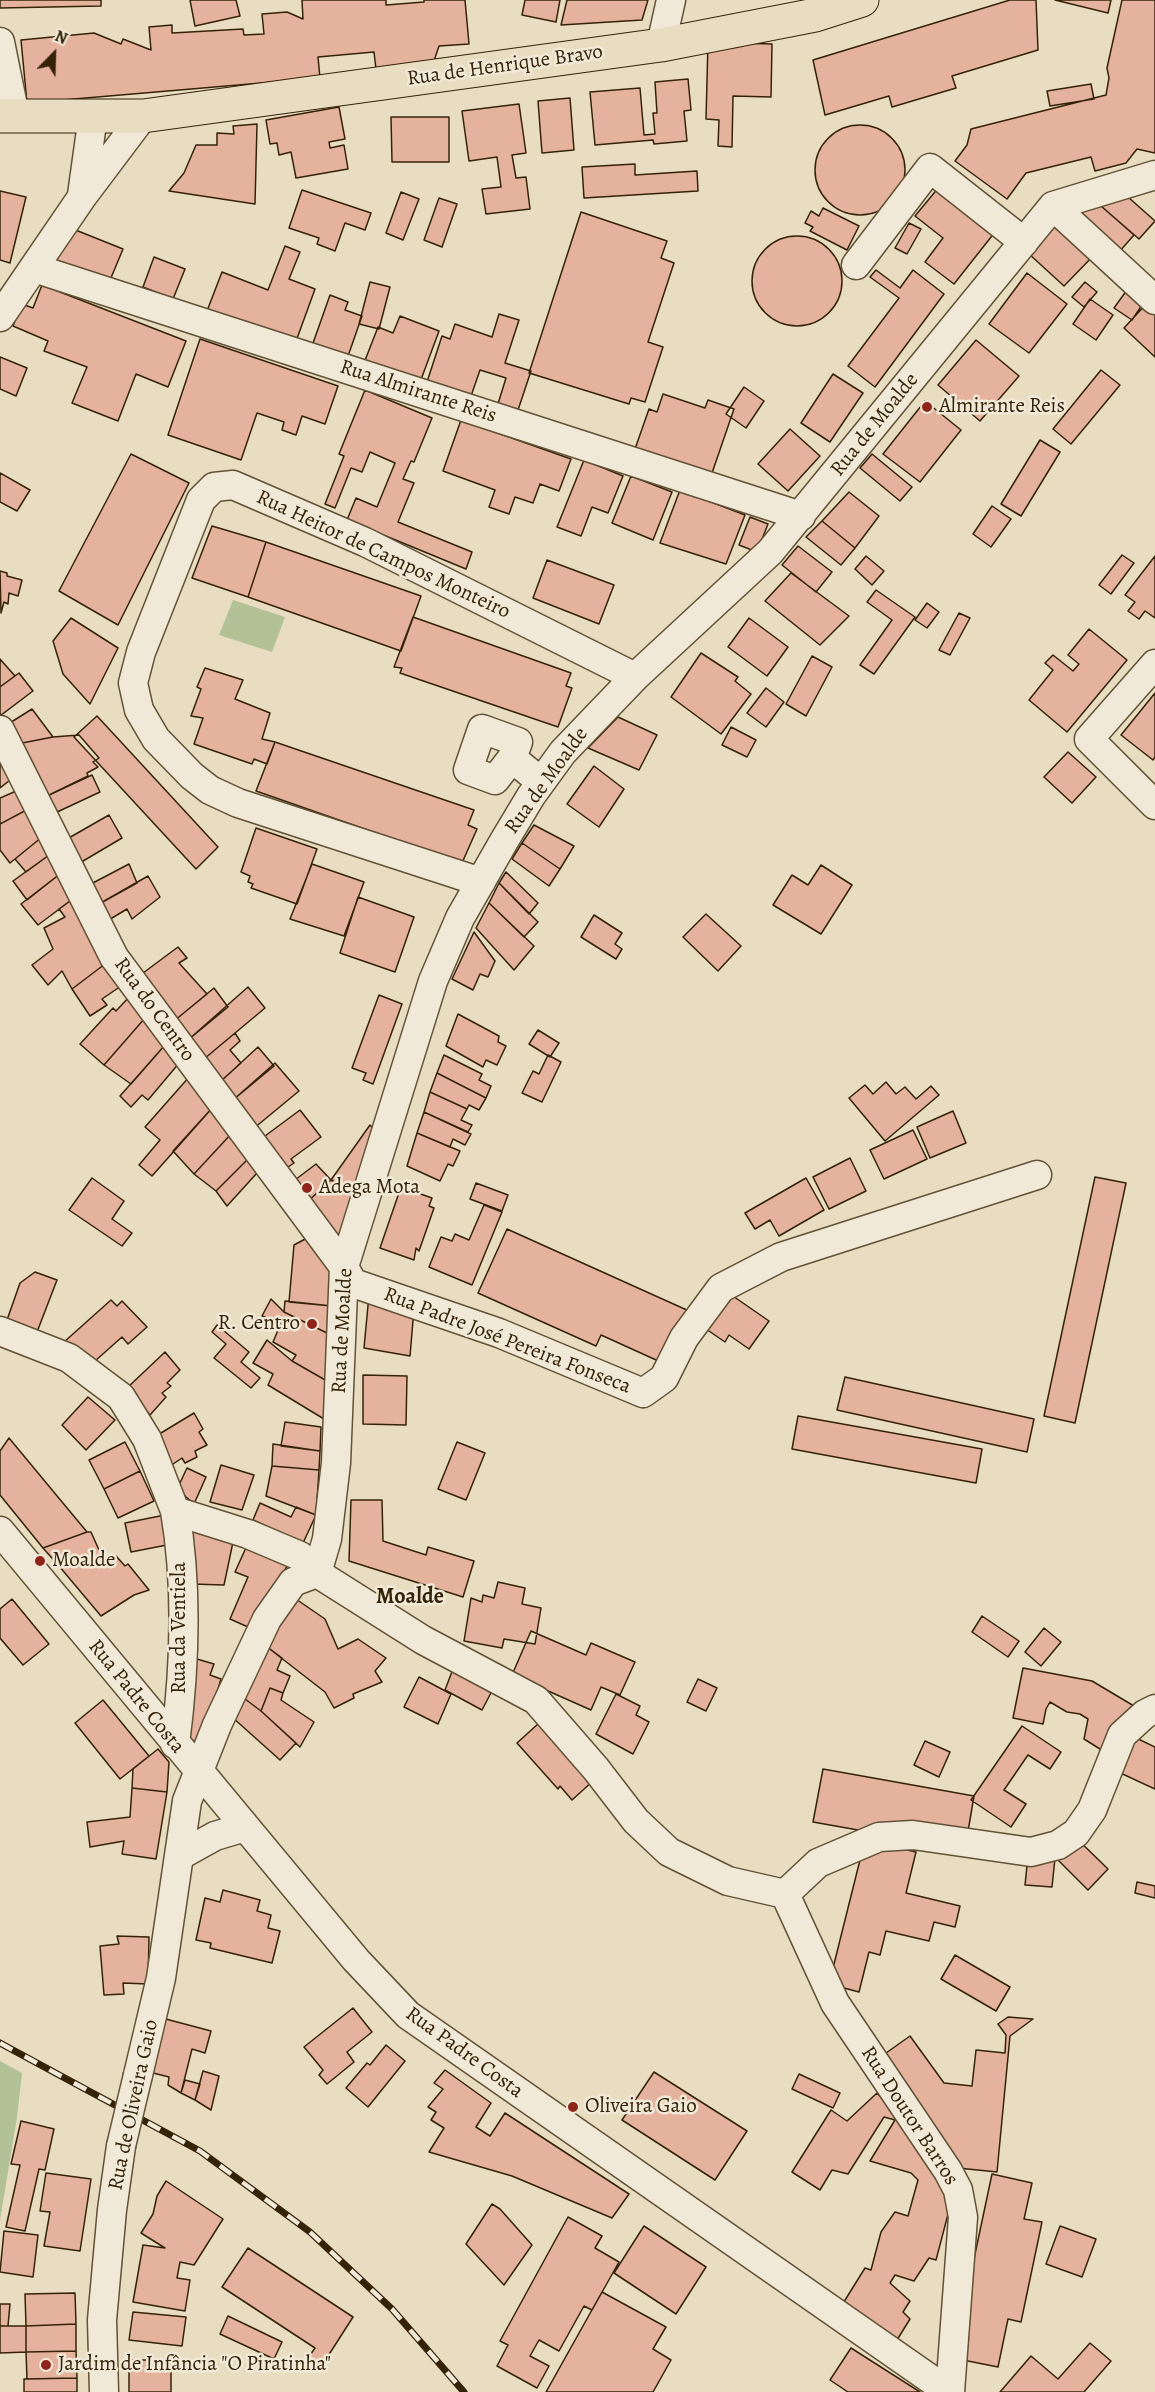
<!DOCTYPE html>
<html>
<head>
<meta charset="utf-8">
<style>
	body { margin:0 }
	#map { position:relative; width:1155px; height:2392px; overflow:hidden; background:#e8ddc1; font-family:Alegreya,serif }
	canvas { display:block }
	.north { position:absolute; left:24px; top:24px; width:60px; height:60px; -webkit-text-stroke:4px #f0e9d7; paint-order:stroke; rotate:23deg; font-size:16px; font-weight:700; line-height:24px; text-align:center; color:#352308 }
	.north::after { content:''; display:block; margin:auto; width:21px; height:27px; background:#352308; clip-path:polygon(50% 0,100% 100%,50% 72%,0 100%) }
</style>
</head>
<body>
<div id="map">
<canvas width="1155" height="2392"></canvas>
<div class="north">N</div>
</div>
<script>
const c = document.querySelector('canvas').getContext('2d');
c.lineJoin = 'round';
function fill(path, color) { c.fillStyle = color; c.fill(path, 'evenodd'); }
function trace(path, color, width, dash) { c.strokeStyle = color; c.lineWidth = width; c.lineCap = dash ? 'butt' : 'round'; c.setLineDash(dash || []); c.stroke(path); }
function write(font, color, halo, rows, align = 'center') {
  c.font = font + ' Alegreya,serif'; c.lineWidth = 5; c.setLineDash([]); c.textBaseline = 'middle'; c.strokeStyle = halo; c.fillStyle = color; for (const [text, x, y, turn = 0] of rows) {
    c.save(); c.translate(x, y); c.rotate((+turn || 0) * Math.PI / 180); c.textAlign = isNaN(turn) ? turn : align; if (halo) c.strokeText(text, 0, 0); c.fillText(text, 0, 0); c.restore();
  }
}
fill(new Path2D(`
	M233 600 285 617 272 652 219 635Z
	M0 2061 22 2073 17 2117 0 2220Z`), '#b3c296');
const building = new Path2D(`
	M0 0H101V6L0 8Z
	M190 0H236L240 16 195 26Z
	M302 0H386V5L424 2V0H465L469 44 439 46 433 64 376 69 374 52 318 57 320 78 27 103 21 40 94 33 121 44 123 39 151 50 149 27 172 25V33L243 29 244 35 264 34 262 14 287 12 303 19Z
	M525 0H560L556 22 522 15Z
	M567 0H648L642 20 561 25Z
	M1010 0H1036L1038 50 952 76 956 88 892 107 889 96 825 115 813 60Z
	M1055 0H1111L1108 13Z
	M1122 0H1155V153L1137 149 1126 163 1095 171 1091 157 1026 173 1007 199 955 161 967 145 971 129 1106 95 1109 78 1107 68Z
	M708 42 772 44 771 97 733 96 732 147 718 146 719 120 706 119Z
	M688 79 691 110 684 111 687 141 654 144 653 140 595 145 590 92 640 88 644 135 655 134 653 113H657L655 82Z
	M1091 84 1094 99 1050 106 1047 91Z
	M570 98 574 150 542 153 538 101Z
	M519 104 526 153 512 155 516 178 526 177 530 209 486 214 482 189 501 187 497 157 469 161 462 111Z
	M339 107 345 139 329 142 330 148 344 145 348 169 296 178 291 152 279 155 277 143 270 144 266 120Z
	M391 117H449V162H392Z
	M257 124 255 204 169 191 184 173 196 145H217V133L234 134 233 126Z
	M815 170a45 45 0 1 1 90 0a45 45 0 1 1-90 0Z
	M635 164V175L697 171 698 191 584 198 582 167Z
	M939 187 995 232 954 284 925 262 943 238 915 216Z
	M302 190 371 213 365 230 345 223 335 251 317 244 319 238 289 228Z
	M0 191 26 197 10 263 0 260Z
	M401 192 419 199 403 240 386 233Z
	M1128 197 1155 221 1139 239 1101 206Z
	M439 198 457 204 442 247 424 240Z
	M1101 206 1134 235 1119 252 1078 213Z
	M823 208 859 226 847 250 810 231 813 227 805 223 811 211 819 216Z
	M581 212 667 241 661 258 674 263 648 342 663 347 645 402 631 398 629 404 529 373Z
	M1059 220 1095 254 1064 286 1028 253Z
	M909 223 921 229 907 254 895 248Z
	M68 227 123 249 108 285 54 264Z
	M752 281a45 45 0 1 1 90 0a45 45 0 1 1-90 0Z
	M285 246 300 252 289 279 315 289 295 344 207 311 222 272 268 290Z
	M154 257 185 269 173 299 143 287Z
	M876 270 900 288 913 270 944 294 875 387 848 366 899 298 870 277Z
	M1027 273 1067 304 1029 353 989 324Z
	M370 282 390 287 379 329 359 324Z
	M1085 282 1097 292 1084 307 1072 297Z
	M42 285 186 341 168 387 136 374 118 421 72 403 87 367 44 351 48 341 13 326 22 304 33 308Z
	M1127 290 1144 302 1132 320 1114 308Z
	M330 295 348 302 345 310 362 316 347 359 312 346Z
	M1090 299 1113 315 1096 340 1073 324Z
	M1148 302 1155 308V357L1124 328Z
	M499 314 519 320 505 363 531 371 517 413 497 407 506 378 480 370 470 399 426 385 442 336 450 339 455 324 492 337Z
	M400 316 439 331 419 385 364 363 378 327 393 333Z
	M200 339 338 386 325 424 302 416 296 435 282 430 284 422 257 413 241 460 168 435Z
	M976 340 1019 376 980 421 938 385Z
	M0 357 27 368 16 396 0 389Z
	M1101 370 1120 385 1071 444 1053 429Z
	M833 374 863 393 830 442 801 423Z
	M744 387 764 401 746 428 726 414Z
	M365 390 432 418 414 462 411 461 403 479 414 483 398 522 472 552 466 569 347 520 356 498 377 507 395 463 370 452 362 472 351 468 335 508 325 504 344 456 339 454Z
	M663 394 705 408 708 400 734 409 711 476 635 449 649 409 657 412Z
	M925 401 961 430 920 482 883 454Z
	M461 420 571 459 559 491 540 484 533 503 515 497 509 514 489 507 495 490 443 471Z
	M790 429 820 456 788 491 758 464Z
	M1040 440 1060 452 1021 516 1001 504Z
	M131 454 189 483 118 625 59 591Z
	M872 454 912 487 900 501 860 468Z
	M584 460 623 476 608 513 592 507 581 536 557 527Z
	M0 473 30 490 17 511 0 502Z
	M631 476 672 492 653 540 612 523Z
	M680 490 745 515 726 564 660 543Z
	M849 492 879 516 855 548 822 521Z
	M992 506 1011 519 991 547 973 534Z
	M750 517 768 524 757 552 739 545Z
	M822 521 855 548 841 565 806 537Z
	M212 526 266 542 248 597 192 578Z
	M266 542 421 596 401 651 248 597Z
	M798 546 832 572 816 592 782 565Z
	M1122 555 1134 563 1111 594 1099 585Z
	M866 556 884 571 872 585 855 569Z
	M1155 556V618L1145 611 1139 619 1128 611 1135 602 1125 595Z
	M547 560 614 585 599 624 533 598Z
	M0 571 7 573V576L22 580 18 596 9 593 8 604 4 602 1 613Z
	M791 573 849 616 820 645 765 601Z
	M876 590 915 617 874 674 860 665 892 620 867 602Z
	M927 603 939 612 927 628 915 620Z
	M959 613 970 618 950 655 939 650Z
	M413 617 571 673 566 686 572 688 558 727 400 673 402 668 394 667Z
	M71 618 118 648 90 704 63 674 53 641Z
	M749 618 788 647 767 676 728 647Z
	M1089 629 1127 660 1067 732 1029 700 1053 670 1045 663 1053 655 1073 671 1079 664 1068 655Z
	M701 653 738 677 735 681 751 694 721 734 671 697Z
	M812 656 832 667 806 716 786 704Z
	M0 659 15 676 0 687Z
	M205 668 243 680 235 699 270 713 262 739 275 742 267 764 254 759 252 764 194 744 203 718 191 716 201 689 197 687Z
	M19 673 33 691 0 716V687Z
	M766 688 784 702 766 727 747 713Z
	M1155 693V757L1153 760 1121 735Z
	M32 709 53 737 17 744 5 726Z
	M97 716 218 847 196 869 74 737Z
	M618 717 657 735 639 770 588 748Z
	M731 727 756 740 747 757 722 745Z
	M79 735 99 758 93 762 98 767 87 773 88 776 47 796 17 744 53 737Z
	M275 742 474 810 468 825 477 829 462 863 256 791Z
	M1068 752 1096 777 1072 803 1044 777Z
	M4 762 14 777 0 788V765Z
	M594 766 624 789 599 827 567 804Z
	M92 775 100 792 55 813 47 796Z
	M23 788 32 807 0 824V798Z
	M32 807 47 833 10 863 0 850V824Z
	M109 815 122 838 78 864 67 839Z
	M534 825 574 846 560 869 522 843Z
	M256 828 317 849 297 904 251 888 253 884 248 882 250 876 241 872Z
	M47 833 56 850 26 872 15 859Z
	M522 843 560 869 549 886 512 859Z
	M56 850 65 870 27 900 13 881Z
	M129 864 137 883 99 904 89 885Z
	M312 864 364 882 344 936 290 919Z
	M821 865 852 885 821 934 773 905 792 875 808 885Z
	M65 870 78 895 38 925 21 904Z
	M506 872 538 903 529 914 499 883Z
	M148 876 160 897 132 919 127 909 107 921 99 904Z
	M499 883 538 922 524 937 489 903Z
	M78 895 109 961 72 989 62 971 48 985 32 965 53 949 44 928 65 917 59 909Z
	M358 897 414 917 395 972 340 953Z
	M489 903 534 946 514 970 476 928Z
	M706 914 741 946 718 971 683 937Z
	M594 915 622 933 615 944 622 949 616 959 581 937Z
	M474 932 495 961 488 977 480 974 473 990 452 979Z
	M178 947 187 958 179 963 207 994 174 1021 139 976Z
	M109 961 124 984 102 999 107 1005 90 1016 72 989Z
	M248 987 265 1008 204 1059 188 1040Z
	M214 988 228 1007 188 1040 174 1021Z
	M379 995 402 1004 373 1084 363 1080 366 1073 352 1068Z
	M130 996 145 1018 104 1065 80 1044 113 1008 116 1011Z
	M458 1014 499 1036 498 1042 506 1046 497 1065 486 1060 483 1067 446 1046Z
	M145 1018 165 1045 131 1084 104 1065Z
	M538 1030 559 1043 550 1057 529 1044Z
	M235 1033 240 1041 230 1050 241 1063 220 1082 204 1059Z
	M165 1045 180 1062 148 1100 142 1095 131 1107 120 1096Z
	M258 1047 274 1066 233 1100 220 1082Z
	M444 1055 482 1074 479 1080 491 1086 486 1098 437 1073Z
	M548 1055 561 1062 542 1102 522 1093 533 1071 539 1074Z
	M275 1063 299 1091 253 1129 233 1100Z
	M437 1073 486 1098 479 1110 469 1105 467 1109 430 1092Z
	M190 1076 213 1107 152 1176 139 1165 160 1140 145 1127Z
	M886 1082 896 1094 905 1087 916 1099 931 1086 939 1095 885 1141 849 1098 865 1085 873 1094Z
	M430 1092 467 1109 461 1120 472 1125 468 1132 424 1112Z
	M213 1107 232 1133 194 1174 173 1151Z
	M300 1110 321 1137 291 1159 294 1163 282 1171 261 1139Z
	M953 1111 966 1143 930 1158 917 1127Z
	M424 1112 471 1134 465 1145 453 1139 450 1147 417 1133Z
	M370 1125 377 1133 358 1193 331 1180Z
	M913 1130 927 1159 884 1179 870 1150Z
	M232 1133 248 1159 216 1191 194 1174Z
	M417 1133 460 1151 453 1166 448 1164 440 1181 407 1166Z
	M850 1158 866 1191 829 1209 813 1177Z
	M248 1159 257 1173 227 1206 216 1191Z
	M316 1164 331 1180 306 1203 291 1183Z
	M1095 1177 1126 1183 1075 1423 1044 1416Z
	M92 1178 124 1201 112 1219 132 1233 122 1246 69 1210Z
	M806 1178 824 1210 779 1236 770 1220 755 1229 745 1213Z
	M331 1180 358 1193 344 1236 330 1237 306 1203Z
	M476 1183 508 1195 502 1211 470 1199Z
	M401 1187 432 1198 429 1206 434 1208 419 1251 416 1248 414 1260 380 1248Z
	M484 1205 502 1212 472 1285 429 1267 441 1237 452 1241 455 1234 469 1240Z
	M507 1229 689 1311 665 1364 601 1335 596 1346 478 1293Z
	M309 1237 335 1274 332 1306 289 1302 294 1245Z
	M35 1272 57 1280 37 1332 7 1320 20 1283Z
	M730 1294 769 1321 749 1349 729 1335 725 1342 706 1329Z
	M369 1295 414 1309 410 1356 364 1348Z
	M271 1299 284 1312 329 1334 327 1381 292 1361 296 1355 273 1342 281 1323 262 1316Z
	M111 1300 117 1306 122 1301 147 1327 128 1344 122 1337 95 1361 64 1342Z
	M285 1301 332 1306 329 1334 284 1312Z
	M217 1325 249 1352 241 1362 260 1378 251 1388 214 1358 226 1344 212 1332Z
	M267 1340 292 1361 327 1381 324 1419 268 1385 273 1374 253 1363Z
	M165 1352 180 1370 167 1383 171 1386 162 1393 166 1397 150 1415 127 1388Z
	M363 1375 407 1376 406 1425 363 1424Z
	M845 1377 1034 1419 1027 1452 837 1410Z
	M88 1397 115 1420 86 1450 62 1425Z
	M194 1413 203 1429 199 1432 207 1445 195 1451 197 1457 185 1463 182 1458 170 1466 156 1436Z
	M798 1416 982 1449 976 1483 792 1449Z
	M285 1422 321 1427 320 1451 281 1446Z
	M9 1438 87 1532 43 1548 0 1495V1451Z
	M125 1442 140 1471 104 1489 89 1460Z
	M457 1442 485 1453 466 1500 438 1489Z
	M273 1444 320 1451 319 1470 272 1466Z
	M221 1465 254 1475 242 1510 210 1502Z
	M272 1466 319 1470 316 1515 266 1496Z
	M187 1468 206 1477 194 1504 185 1496 179 1485Z
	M140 1471 154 1501 118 1518 104 1489Z
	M351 1500H382L383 1541 426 1555 428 1547 474 1561 463 1597 349 1561Z
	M260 1503 291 1517 296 1507 316 1515 303 1543 253 1520Z
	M165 1515 172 1544 131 1552 125 1523Z
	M191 1531 233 1542 224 1585 192 1584Z
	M87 1532H91L103 1559 59 1566 43 1548Z
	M249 1541 290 1559 257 1631 230 1619 248 1577 235 1572Z
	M116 1556 125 1566 128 1564 149 1590 134 1595 101 1616 59 1566Z
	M498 1582 525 1588 522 1604 541 1608 535 1644 504 1639 502 1648 464 1641 471 1598 482 1602 483 1595 494 1598Z
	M293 1597 325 1619 338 1649 358 1639 386 1658 375 1671 382 1682 353 1694 354 1698 334 1708 325 1692 262 1643Z
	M12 1599 49 1644 23 1665 0 1638V1609Z
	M982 1616 1019 1641 1008 1657 972 1632Z
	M1044 1628 1061 1642 1041 1666 1025 1652Z
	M531 1631 586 1655 591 1643 635 1662 620 1695 601 1687 591 1710 512 1675Z
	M262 1643 282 1658 277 1670 290 1676 283 1693 270 1688 261 1711 241 1696Z
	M197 1659 214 1664 210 1675 221 1679 202 1743 174 1735Z
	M1023 1668 1092 1681 1134 1706 1107 1750 1100 1749 1084 1739 1088 1719 1080 1714 1067 1712 1050 1702 1046 1709 1043 1724 1013 1718Z
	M453 1669 494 1687 482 1710 445 1690Z
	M419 1677 451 1694 438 1724 404 1707Z
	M698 1679 717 1688 706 1711 687 1702Z
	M270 1688 283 1693 281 1700 314 1722 300 1747 261 1711Z
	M616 1694 640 1706 636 1715 649 1722 633 1754 596 1734Z
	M241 1696 261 1711 296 1743 280 1760 232 1717Z
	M103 1700 149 1756 120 1779 75 1723Z
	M539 1723 593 1781 572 1800 560 1786 558 1789 517 1743Z
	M1022 1726 1061 1752 1050 1769 1028 1755 1004 1790 1026 1804 1011 1827 971 1800Z
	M1130 1735 1155 1747V1789L1114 1770Z
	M925 1741 950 1752 939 1777 914 1765Z
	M158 1749 169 1762 167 1792 132 1788 133 1769Z
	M823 1769 974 1796 965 1849 813 1822Z
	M132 1788 167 1792 156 1859 122 1854 124 1841 90 1847 87 1822 130 1817Z
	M1073 1835 1108 1869 1088 1890 1053 1855Z
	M865 1840 916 1852 906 1893 960 1906 955 1927 934 1922 929 1941 886 1931 880 1955 869 1952 859 1992 829 1984Z
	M1028 1856 1055 1858 1052 1887 1025 1885Z
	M1137 1882 1155 1886V1898L1135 1893Z
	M223 1890 260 1900 257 1911 271 1915 268 1928 280 1931 272 1963 210 1948 211 1943 196 1940 205 1898 220 1902Z
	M117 1936 149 1937 148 1984 123 1983 124 1994 104 1995 100 1946 119 1944Z
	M955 1955 1010 1987 996 2011 941 1979Z
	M353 2008 372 2032 347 2052 354 2062 327 2084 319 2075 323 2070 304 2047Z
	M1008 2017 1033 2019 1010 2036 997 2172 958 2168 879 2058 910 2036 944 2083 972 2086 976 2050 1005 2053 1006 2035 998 2024Z
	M162 2018 211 2031 205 2053 192 2049 181 2093 168 2085 169 2077 149 2072Z
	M386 2045 405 2061 368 2107 346 2088 367 2063 370 2065Z
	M445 2070 491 2103 476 2127 490 2136 505 2113 629 2194 612 2218 512 2176 429 2152 444 2128 431 2120 436 2112 428 2107 443 2089 434 2083Z
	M203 2071 219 2076 211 2110 195 2100Z
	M654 2072 747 2131 715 2180 622 2120Z
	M799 2074 840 2093 833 2108 792 2089Z
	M185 2080 200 2084 195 2100 181 2093Z
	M877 2093 957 2180 936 2260 929 2258 914 2281 895 2275 890 2283 910 2301 903 2312 910 2319 897 2340 842 2305 865 2268 871 2270 881 2232 895 2212 908 2216 918 2180 911 2173 870 2161 895 2120 884 2117 848 2174 832 2170 820 2190 792 2172 831 2110 847 2121Z
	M21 2121 54 2129 45 2170 39 2169 25 2231 6 2227 20 2165 11 2164Z
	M46 2173 91 2179 80 2251 44 2246 50 2212 40 2211Z
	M992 2174 1032 2183 1024 2219 1042 2222 1021 2322 1008 2319 998 2367 953 2358Z
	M166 2181 223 2219 194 2265 180 2262 177 2278 190 2280 185 2311 133 2302 143 2245 165 2248 141 2233 153 2214 157 2196Z
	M492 2204 500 2209 532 2245 504 2285 466 2244Z
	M568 2217 602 2236 595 2248 619 2262 592 2310 584 2306 559 2351 539 2340 530 2356 549 2366 537 2388 497 2366 508 2345 500 2341Z
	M644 2226 706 2267 676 2314 614 2273Z
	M1060 2226 1096 2239 1082 2277 1046 2264Z
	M4 2231 38 2235 33 2277 0 2272Z
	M248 2248 353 2317 321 2367 308 2358 315 2348 222 2287Z
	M602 2292 666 2327 653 2349 671 2360 653 2392H546Z
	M75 2293 76 2324 26 2326 25 2294Z
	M0 2304H10L8 2326H0Z
	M133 2312 186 2317 182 2346 129 2340Z
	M228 2316 282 2342 274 2359 220 2334Z
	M76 2324V2351L26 2352V2326Z
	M0 2326H26V2352L0 2353Z
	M1090 2343 1111 2361 1084 2392H1000L1031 2356 1058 2379Z
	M851 2348 920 2392H848L830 2380Z
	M76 2351 77 2378 27 2379 26 2352Z
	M129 2360H171V2392H129Z
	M77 2378V2392H24V2379Z`);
fill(building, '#e5b39d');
trace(building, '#352308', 1.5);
const minor = new Path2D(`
	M0 42 15 116
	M661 45 671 0
	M82 195 93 116
	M1053 206 1155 300
	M856 265 930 168 1024 242
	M34 268 801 516
	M0 317 82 197 143 116
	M1155 664 1089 739 1155 805
	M0 730 114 957 344 1267 353 1283 499 1333 643 1393 664 1378 684 1338 721 1288 781 1257 1037 1175
	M512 758 495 780 468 770 482 729 518 742 512 758 541 782
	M481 882 238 803 210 790 192 776 156 739 139 710 133 683 141 652 201 500 214 487 233 485 365 542 635 677
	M0 1331 69 1358 121 1397 147 1439 175 1511 248 1534 300 1556 317 1573 423 1640 536 1700 596 1769 636 1821 669 1852 728 1881 785 1894
	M175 1511C188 1588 185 1667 175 1744
	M0 1531 356 1960 408 2015 949 2392
	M317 1573 327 1539 336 1463 344 1267 433 981 460 918 504 841 531 796 563 752 635 677 770 552 1053 206 1155 175
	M179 1856 215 1836 245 1827
	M785 1894 835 2003 948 2171 958 2190 963 2217 950 2392
	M785 1894 818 1863 879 1837 913 1835 1031 1852 1058 1845 1076 1833 1092 1810 1122 1735 1145 1714 1155 1709
	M138 2075 161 1978 187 1801 217 1725 267 1619 293 1582 317 1573
	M104 2392 102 2320 112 2210 121 2146`);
const major = new Path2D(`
	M0 116H143L661 45 815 15 862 0`);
trace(minor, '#625236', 31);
trace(major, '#352308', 35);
trace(minor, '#f0e9d7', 28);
trace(major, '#e8ddc1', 33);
const rail = new Path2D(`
	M0 2043 200 2151 310 2232 392 2309 464 2392`);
trace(rail, '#352308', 7);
trace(rail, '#f0e9d7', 4.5, [14]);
const minorBridge = new Path2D(`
	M121 2146 138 2075`);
trace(minorBridge, '#625236', 31, []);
trace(minorBridge, '#f0e9d7', 28);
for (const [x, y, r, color] of [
	[927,407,6,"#8f2418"],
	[307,1188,6,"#8f2418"],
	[312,1324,6,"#8f2418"],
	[40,1561,6,"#8f2418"],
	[573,2107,6,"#8f2418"],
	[46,2365,6,"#8f2418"]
]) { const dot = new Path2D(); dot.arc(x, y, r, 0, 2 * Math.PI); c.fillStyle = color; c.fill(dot); trace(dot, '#f0e9d7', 2); }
write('21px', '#352308', '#f0e9d7', [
	["Rua de Henrique Bravo",505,66,-8],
	["Rua Almirante Reis",418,392,18],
	["Rua de Moalde",875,425,-51],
	["Rua Heitor de Campos Monteiro",383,555,25],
	["Rua de Moalde",547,781,-54],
	["Rua do Centro",154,1010,54],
	["Rua de Moalde",343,1331,-87],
	["Rua Padre José Pereira Fonseca",507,1341,21],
	["Rua da Ventiela",180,1628,-90],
	["Rua Padre Costa",136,1697,51],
	["Rua Padre Costa",464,2053,36],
	["Rua de Oliveira Gaio",134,2105,-78],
	["Rua Doutor Barros",909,2116,57]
]);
write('21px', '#352308', '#f0e9d7', [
	["Almirante Reis",939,407],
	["Adega Mota",319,1188],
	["R. Centro",300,1324,"right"],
	["Moalde",52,1561],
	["Oliveira Gaio",585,2107],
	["Jardim de Infância \"O Piratinha\"",58,2365]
], 'left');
write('bold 22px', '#352308', '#f0e9d7', [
	["Moalde",410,1598]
]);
</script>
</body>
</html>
